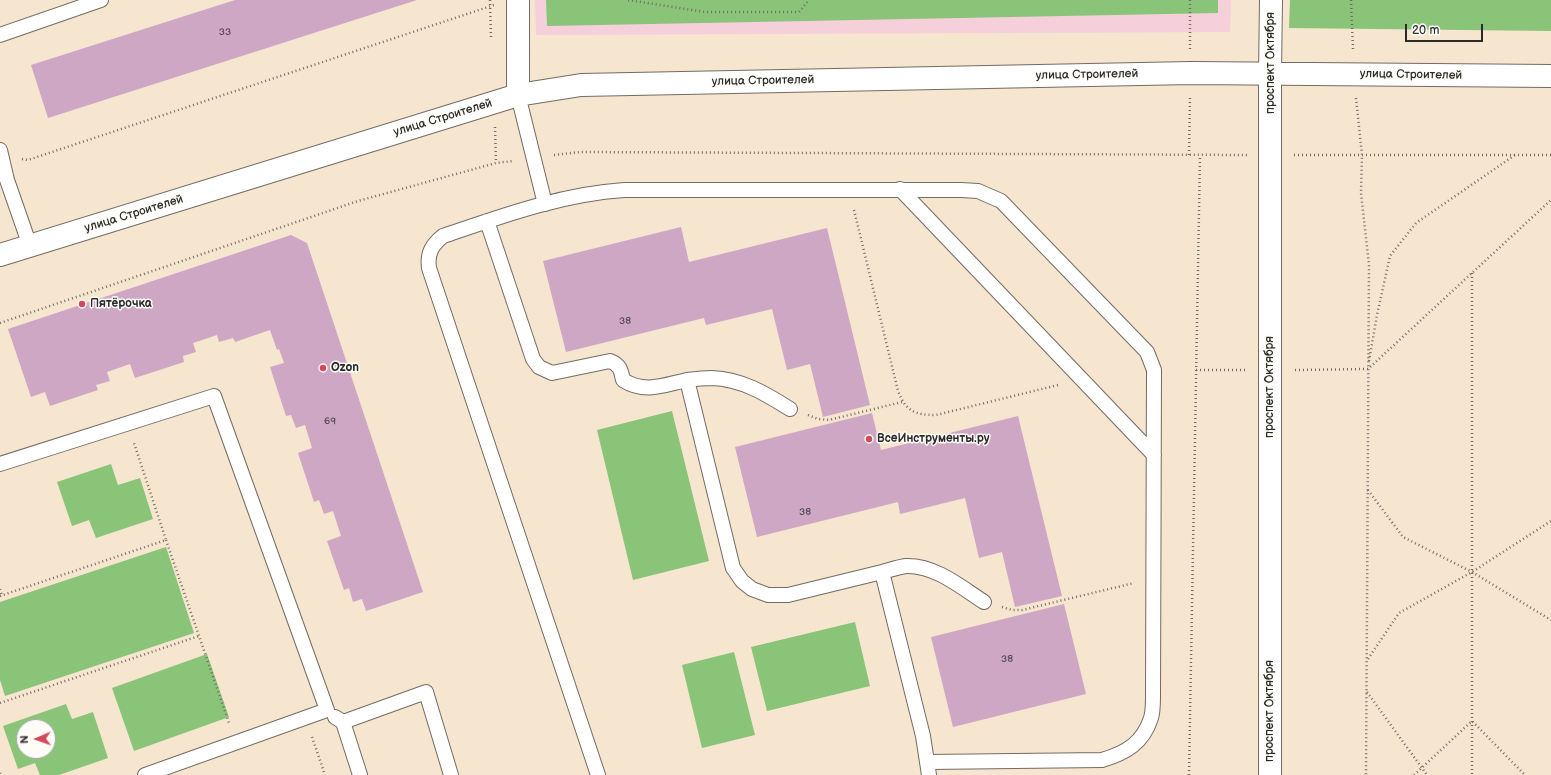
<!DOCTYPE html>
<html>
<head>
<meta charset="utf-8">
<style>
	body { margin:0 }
	#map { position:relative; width:1551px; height:775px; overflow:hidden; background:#f6e5cf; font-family:"Balsamiq Sans",sans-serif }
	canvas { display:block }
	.north { position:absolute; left:16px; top:719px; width:40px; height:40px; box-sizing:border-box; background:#fdfcf7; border:1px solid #a9a8a5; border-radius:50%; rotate:268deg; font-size:11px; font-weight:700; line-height:16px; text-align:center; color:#2b2b2b }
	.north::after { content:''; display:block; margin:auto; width:14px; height:18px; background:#d1495b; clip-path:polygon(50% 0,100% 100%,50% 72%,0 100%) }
	.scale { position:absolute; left:1405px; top:24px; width:78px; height:18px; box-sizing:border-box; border:2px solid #2b2b2b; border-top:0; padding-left:5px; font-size:12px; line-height:14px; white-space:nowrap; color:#2b2b2b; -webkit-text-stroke:3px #fdfcf7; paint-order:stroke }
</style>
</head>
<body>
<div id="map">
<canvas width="1551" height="775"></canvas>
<div class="north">N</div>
<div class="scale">20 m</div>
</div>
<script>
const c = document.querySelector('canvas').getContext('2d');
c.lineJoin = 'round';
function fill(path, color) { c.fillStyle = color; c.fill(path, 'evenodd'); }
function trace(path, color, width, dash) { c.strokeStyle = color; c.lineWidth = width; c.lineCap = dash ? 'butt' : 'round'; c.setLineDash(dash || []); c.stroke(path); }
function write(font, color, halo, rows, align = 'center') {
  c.font = font + ' "Balsamiq Sans",sans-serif'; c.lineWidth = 3; c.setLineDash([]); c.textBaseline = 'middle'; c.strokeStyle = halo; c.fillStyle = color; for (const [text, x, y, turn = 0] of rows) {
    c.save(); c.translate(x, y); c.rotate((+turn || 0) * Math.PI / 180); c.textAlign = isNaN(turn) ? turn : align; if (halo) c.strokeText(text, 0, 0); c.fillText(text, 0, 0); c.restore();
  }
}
fill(new Path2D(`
	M535 0H1231L1230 32 536 35Z`), '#f5cfda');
fill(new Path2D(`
	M546 0H1218V13L547 26Z
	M1290 0H1551V31L1289 28Z
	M672 411 709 561 633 580 597 430Z
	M111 464 118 485 140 478 153 519 96 538 89 520 72 526 57 482Z
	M166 547 194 633 5 696 0 680V602Z
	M855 622 870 686 767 711 751 647Z
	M734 652 755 735 702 748 682 665Z
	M207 654 229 717 134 751 112 688Z
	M66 704 72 719 93 712 108 758 59 775H40L35 763 18 769 3 726ZM24 727H48V751H24Z`), '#89c479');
fill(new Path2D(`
	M235 0H417L48 118 31 65Z
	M681 227 689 262 827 228 870 405 823 417 810 364 787 370 772 309 706 325 704 318 566 352 543 261Z
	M291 235 307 243 423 592 366 611 362 599 353 602 349 588 344 590 327 541 341 536 333 511 324 514 319 500 314 502 298 453 312 448 305 425 296 428 291 415 286 416 270 367 284 363 279 349 277 350 270 330 235 342 233 338 219 342 217 335 193 343 196 352 183 356 184 362 135 378 130 364 107 372 110 381 96 385 98 390 50 406 45 392 31 397 8 329Z
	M872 413 881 450 1018 416 1062 596 1015 607 1002 552 979 558 965 498 900 514 898 502 757 537 735 447Z
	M1064 604 1086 694 953 727 931 637Z`), '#cea7c5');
const service = new Path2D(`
	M0 35 101 0
	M518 95 545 204
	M0 150 7 180 30 246
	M900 189 1154 455
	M487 221 533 359 539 367 552 373 610 361C620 365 621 370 623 380 645 394 664 385 687 380L733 568 742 581 752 589 768 595H788L882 572
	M687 380C695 379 704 378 712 378 742 379 766 394 790 409
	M0 464 214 396 327 710 145 775
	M335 717 343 722 360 775
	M343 722 426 692 451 775
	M598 775 429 268C427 253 432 245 443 236 502 216 562 194 624 190H961L978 191 1001 201 1147 352 1154 370 1153 696C1153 703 1153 712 1151 718 1143 743 1126 753 1102 760L928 762
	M929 775 923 736 882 572C890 570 898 567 906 566 935 565 961 587 984 602`);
const minor = new Path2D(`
	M1270 775V73`);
const tertiary = new Path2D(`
	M518 0V95
	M1270 73 1271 0
	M0 255 518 95 581 85 1191 73 1551 76`);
trace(service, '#726c64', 16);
trace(minor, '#726c64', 24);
trace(tertiary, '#726c64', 24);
trace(new Path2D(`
	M490 0 491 39
	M628 0 705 12H799L809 0
	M1190 0V49
	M1351 0 1353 49
	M1356 98 1362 155 1361 193 1369 265 1366 775
	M495 127 496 163
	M554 155 580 152 1247 155
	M1189 155 1190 96
	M1294 155H1551
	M22 159 28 160 494 5
	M854 210 898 391C906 411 914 415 936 415L1058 385
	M1472 273V775
	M0 323 358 201 496 163 513 161
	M1369 361 1377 315 1390 256 1416 223 1515 155
	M1196 370H1246
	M1295 370 1368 369 1551 200
	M808 415 818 419 829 420 902 402
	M1368 490 1403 537 1472 572 1551 620
	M166 540 229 723
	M0 589 2 596
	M0 596 166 540 134 443
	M1002 607 1012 610H1022L1134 583
	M1368 659 1399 613 1472 572 1551 521
	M1367 692 1427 775
	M0 703 199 636
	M312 737 325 775
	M0 773 1 775
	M1189 775 1200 155
	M1414 775 1472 721 1525 775`), '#726c64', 2.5, [1, 3]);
trace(service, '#fff', 14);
trace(minor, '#fff', 22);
trace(tertiary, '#fff', 22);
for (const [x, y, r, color] of [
	[82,304,4,"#d1495b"],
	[323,368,4,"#d1495b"],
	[869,439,4,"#d1495b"]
]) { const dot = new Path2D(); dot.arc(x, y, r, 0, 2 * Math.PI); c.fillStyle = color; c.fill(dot); trace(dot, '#fdfcf7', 1.5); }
write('10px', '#544a52', null, [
	["33",225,32],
	["38",625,321],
	["69",330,421],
	["38",805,512],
	["38",1007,659]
]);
write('12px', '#2b2b2b', '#fdfcf7', [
	["проспект Октября",1271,63,-90],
	["улица Строителей",1087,75,-1],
	["улица Строителей",1411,75,1],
	["улица Строителей",763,81,-1],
	["улица Строителей",443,118,-17],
	["улица Строителей",134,214,-17],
	["проспект Октября",1270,387,-90],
	["проспект Октября",1270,711,-90]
]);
write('bold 12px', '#2b2b2b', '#fdfcf7', [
	["Пятёрочка",90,304],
	["Ozon",331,368],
	["ВсеИнструменты.ру",877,439]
], 'left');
</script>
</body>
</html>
